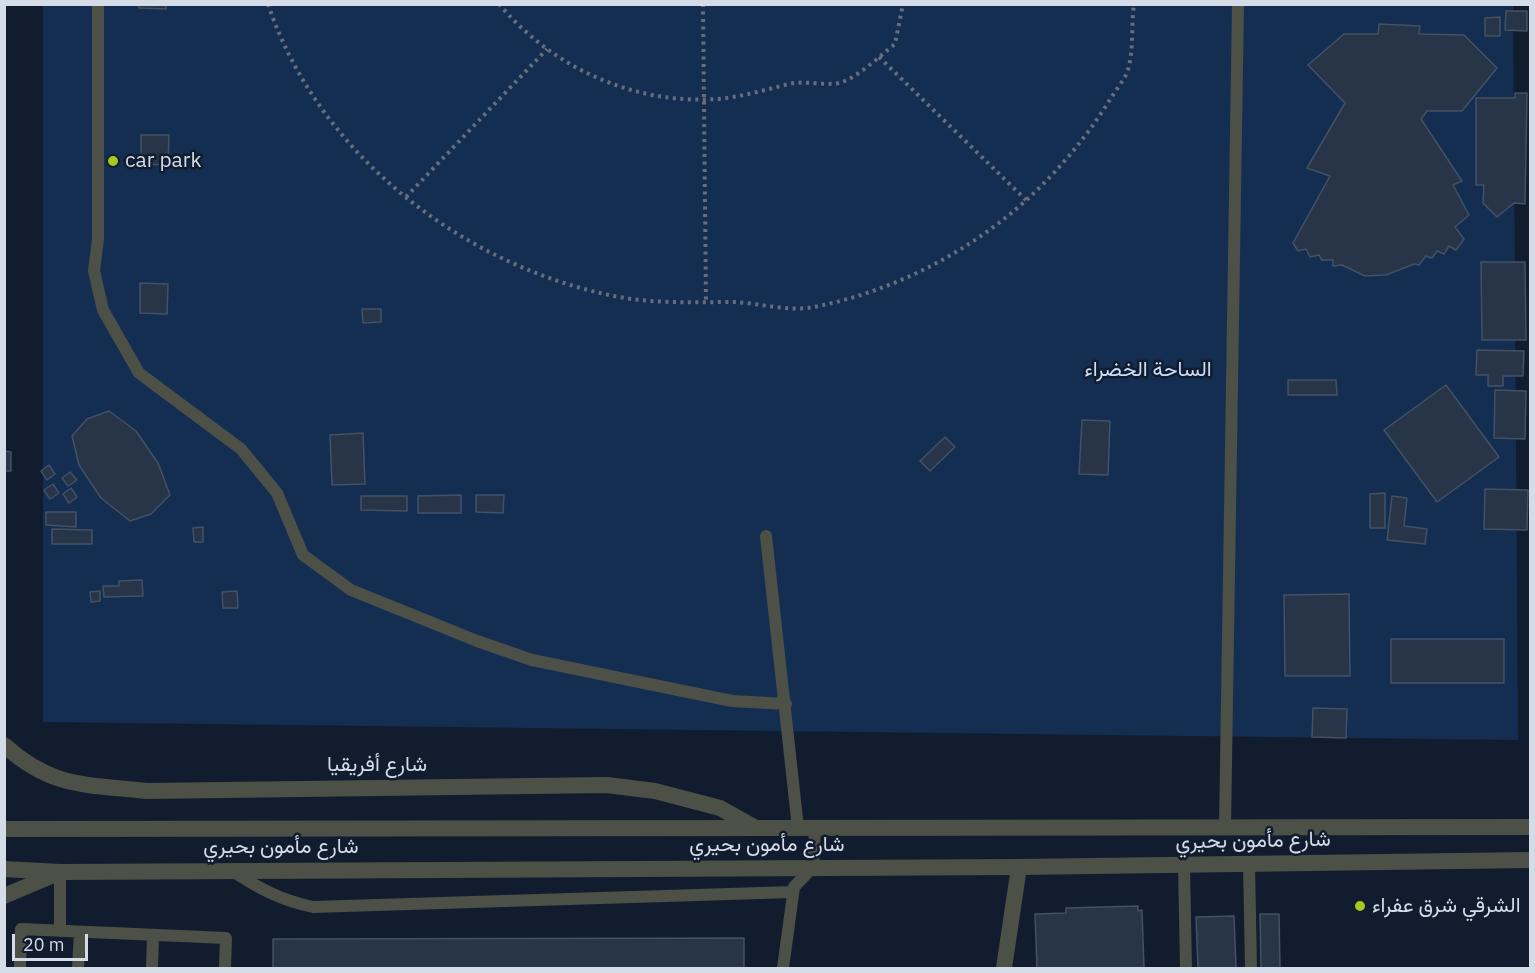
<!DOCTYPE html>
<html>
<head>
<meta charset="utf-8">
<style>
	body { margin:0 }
	#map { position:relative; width:1535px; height:973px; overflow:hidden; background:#111d2e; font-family:"IBM Plex Sans",sans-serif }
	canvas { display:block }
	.frame { position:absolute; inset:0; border:6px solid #d4dce8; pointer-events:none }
	.scale { position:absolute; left:12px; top:934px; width:76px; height:27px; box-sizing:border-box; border:3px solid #d4dce8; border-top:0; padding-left:8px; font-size:18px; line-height:21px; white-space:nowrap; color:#d4dce8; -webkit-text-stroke:4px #111d2e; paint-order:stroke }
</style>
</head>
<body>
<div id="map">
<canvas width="1535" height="973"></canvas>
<div class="frame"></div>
<div class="scale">20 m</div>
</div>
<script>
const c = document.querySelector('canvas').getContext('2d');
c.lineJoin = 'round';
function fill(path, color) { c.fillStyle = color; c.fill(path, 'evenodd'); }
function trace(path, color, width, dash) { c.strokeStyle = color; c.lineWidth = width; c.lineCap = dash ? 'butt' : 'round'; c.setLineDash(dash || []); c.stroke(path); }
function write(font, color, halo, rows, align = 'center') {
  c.font = font + ' "IBM Plex Sans",Vazirmatn,sans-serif'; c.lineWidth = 5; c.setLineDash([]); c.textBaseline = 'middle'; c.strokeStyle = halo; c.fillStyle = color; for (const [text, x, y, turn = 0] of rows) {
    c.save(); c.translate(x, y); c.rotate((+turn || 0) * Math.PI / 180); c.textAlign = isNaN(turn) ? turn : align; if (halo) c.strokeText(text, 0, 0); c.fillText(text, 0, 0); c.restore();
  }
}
fill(new Path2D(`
	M43 5H1513L1518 740 43 722Z`), '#142e52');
const building = new Path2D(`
	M139 4H166V9L139 8Z
	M1506 11H1527V31L1505 30Z
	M1500 17V36H1485V18Z
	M1379 24 1420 26 1419 34 1464 35 1497 68 1462 111H1427L1421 119 1462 181 1453 185 1469 215 1455 227 1464 239 1456 250 1449 246 1444 254 1437 251 1432 258 1426 256 1419 265 1414 264 1386 275 1365 276 1342 265 1333 266V260H1322L1319 255 1310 257 1306 249 1298 251 1293 243 1330 176 1307 168 1345 103 1308 65 1344 34H1378Z
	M1515 93H1527L1525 204 1514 203 1497 217 1483 203 1484 185H1476V98H1515Z
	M141 135H169L168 165 141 164Z
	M1481 262H1525L1526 340H1482Z
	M140 283 168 284 167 314 140 313Z
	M362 309H381V322L363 323Z
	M1477 350 1524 351 1523 376H1503V386H1488V375H1476Z
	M1288 380H1336L1337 395H1288Z
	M1446 385 1499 457 1437 502 1384 430Z
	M1495 390 1526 391 1525 439 1494 438Z
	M109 411 136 431 158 463 170 495 151 514 130 521 101 498 79 465 72 436 87 419Z
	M1082 420 1110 421 1108 475 1079 474Z
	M363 433 365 484 332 485 330 435Z
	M945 437 955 447 930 471 920 461Z
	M4 451 11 452V471H4Z
	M49 465 55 474 47 480 41 471Z
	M70 472 77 480 68 486 62 478Z
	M53 484 59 493 50 499 44 490Z
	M71 488 77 497 69 503 63 494Z
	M1485 489 1528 490 1527 530 1484 529Z
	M1385 493V528H1370V494Z
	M461 495V513H418V496Z
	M476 495H504L503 513 476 512Z
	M361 496H407V511L361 510Z
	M1392 496 1407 498 1404 526 1427 529 1425 544 1387 540Z
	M46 512H76V527L46 525Z
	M203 527V542H194L193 528Z
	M52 529 92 530V544H52Z
	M142 580 143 596 104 597 103 586H119V581Z
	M100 591V601L91 602 90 592Z
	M237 591 238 608H223L222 592Z
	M1349 594 1350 676H1285L1284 595Z
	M1391 639H1504V683H1391Z
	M1313 708 1347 709 1346 738 1312 737Z
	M1138 906V911L1142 910 1144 968H1037L1035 914 1066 913V908Z
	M1260 914H1279L1280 968H1261Z
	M1234 916 1236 968H1198L1196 917Z
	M744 938V968H273V939Z`);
fill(building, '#283548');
trace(building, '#435165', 1.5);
trace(new Path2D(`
	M268 4C318 155 465 268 619 297 657 304 695 302 734 302 759 303 789 312 814 307 896 291 976 249 1036 191 1065 163 1090 132 1111 98 1116 90 1123 81 1127 73 1134 53 1131 26 1134 4
	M499 4C554 70 641 108 727 98 748 95 768 89 789 84 805 80 823 86 839 83 856 79 881 55 895 44L903 4
	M703 4 706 303
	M879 57 1026 200
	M406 197 547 49`), '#646e7d', 4, [3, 4.5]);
trace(new Path2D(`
	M98 4V239L94 271 103 310 139 373 241 449 277 493 303 555 351 590 477 641 532 660 732 701 786 704
	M766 536 798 828
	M1225 827 1238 4
	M1249 864 1251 968
	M1184 865 1186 968
	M231 870C258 888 280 900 313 907L793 892
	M60 931V872
	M20 968 21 929 226 938 225 968
	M78 968 80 932
	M152 968 153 935
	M783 968 794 887 813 867 815 828`), '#4d5046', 12);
trace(new Path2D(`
	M1004 968 1019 867`), '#4d5046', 16);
trace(new Path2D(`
	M4 745C53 789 86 784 147 791L607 785 655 791 720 808 754 827
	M4 829 1530 827
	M4 869 60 872 1019 867 1530 860
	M4 896 56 874`), '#4d5046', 16);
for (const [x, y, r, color] of [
	[113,161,6,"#a7c81f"],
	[1360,906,6,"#a7c81f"]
]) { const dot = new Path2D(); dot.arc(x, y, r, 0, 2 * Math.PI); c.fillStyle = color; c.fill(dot); trace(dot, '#111d2e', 2); }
write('21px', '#d4dce8', '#111d2e', [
	["car park",125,161],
	["الشرقي شرق عفراء",1372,906]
], 'left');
write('21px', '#cadefb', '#111d2e', [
	["الساحة الخضراء",1148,370]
]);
write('21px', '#d4dce8', '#111d2e', [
	["شارع أفريقيا",377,765],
	["شارع مأمون بحيري",1253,841,-1],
	["شارع مأمون بحيري",767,845],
	["شارع مأمون بحيري",281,847]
]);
</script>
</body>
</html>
